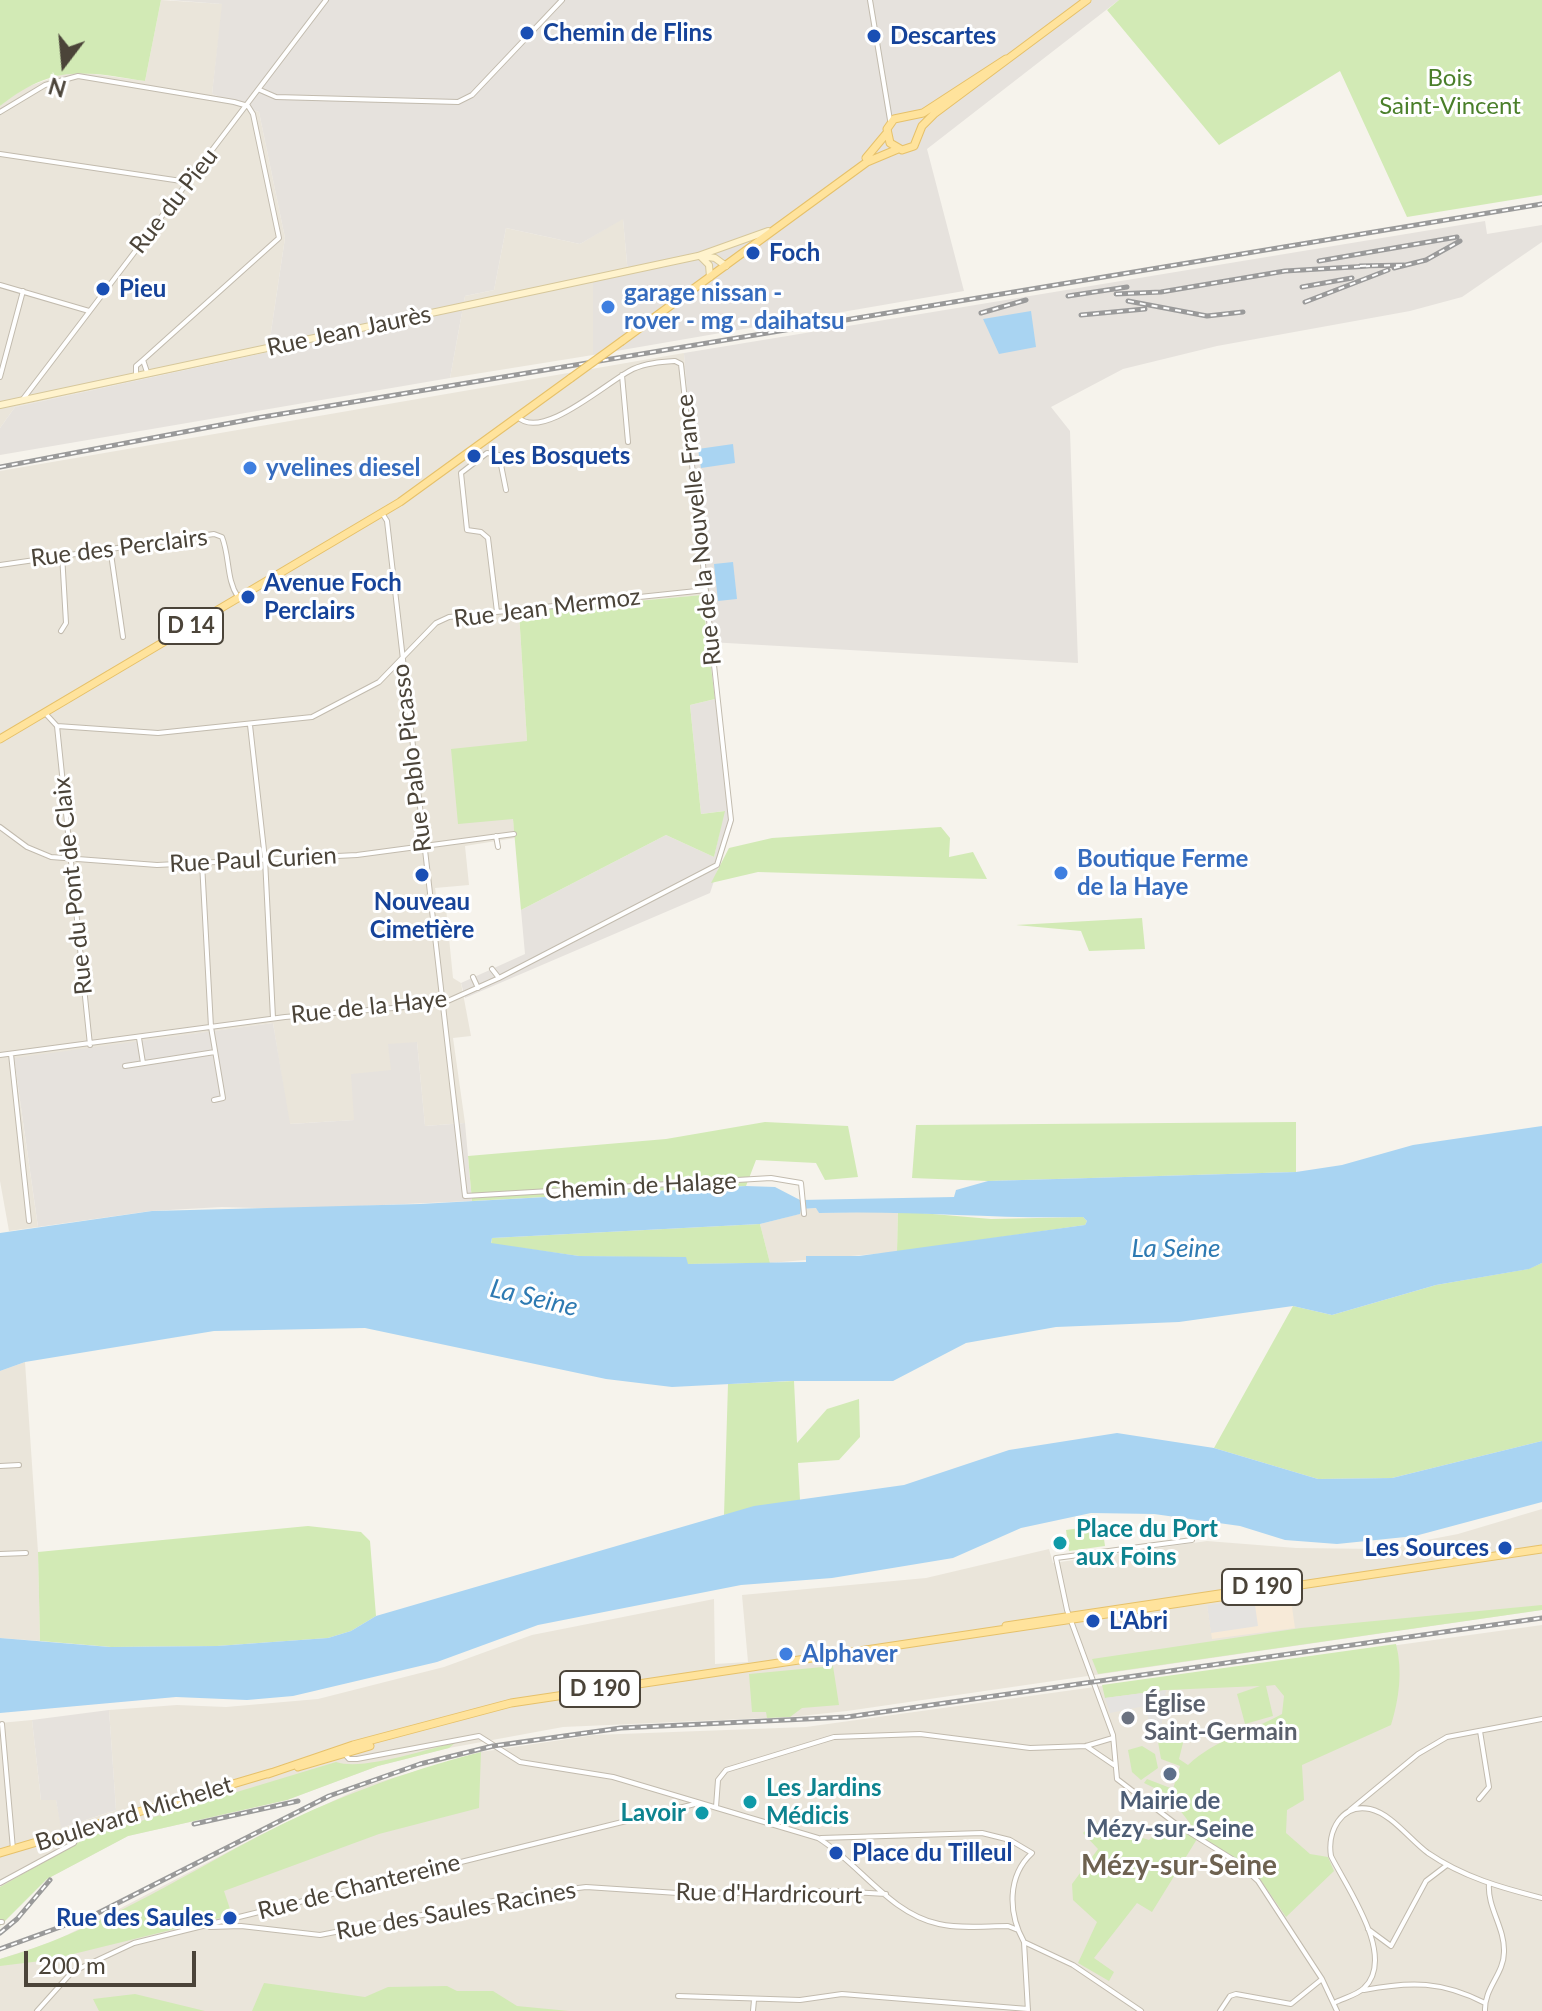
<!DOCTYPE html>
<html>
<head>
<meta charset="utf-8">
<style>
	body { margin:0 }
	#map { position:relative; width:1542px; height:2011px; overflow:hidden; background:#f6f3ec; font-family:Lato,sans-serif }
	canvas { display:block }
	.north { position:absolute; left:24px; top:24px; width:80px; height:80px; -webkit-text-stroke:6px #fff; paint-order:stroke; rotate:196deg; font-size:22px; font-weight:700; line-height:32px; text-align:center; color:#4b4439 }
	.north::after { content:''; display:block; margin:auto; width:28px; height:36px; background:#4b4439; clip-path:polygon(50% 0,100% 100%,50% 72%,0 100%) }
	.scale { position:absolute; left:24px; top:1951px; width:172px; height:36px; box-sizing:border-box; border:4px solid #4b4439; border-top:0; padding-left:10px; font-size:24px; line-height:28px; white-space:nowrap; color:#4b4439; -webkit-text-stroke:6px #fff; paint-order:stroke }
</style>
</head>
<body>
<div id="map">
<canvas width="1542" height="2011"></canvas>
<div class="north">N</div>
<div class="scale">200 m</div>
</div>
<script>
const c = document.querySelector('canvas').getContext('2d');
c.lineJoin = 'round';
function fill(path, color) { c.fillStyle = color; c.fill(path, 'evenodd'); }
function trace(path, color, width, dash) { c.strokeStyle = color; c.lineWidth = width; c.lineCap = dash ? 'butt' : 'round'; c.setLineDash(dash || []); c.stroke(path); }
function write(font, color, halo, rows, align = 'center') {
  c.font = font + ' Lato,sans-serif'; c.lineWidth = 6; c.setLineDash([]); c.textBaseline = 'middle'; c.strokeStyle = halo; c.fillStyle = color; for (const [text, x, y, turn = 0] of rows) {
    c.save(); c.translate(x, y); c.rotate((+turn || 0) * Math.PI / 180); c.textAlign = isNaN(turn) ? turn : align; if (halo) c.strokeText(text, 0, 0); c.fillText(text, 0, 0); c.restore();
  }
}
fill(new Path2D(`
	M161 0 223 4 212 94 259 112 285 238 268 352 15 407 0 428V106L21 89 72 71 145 81Z
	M623 218 628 275 593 282V355L450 378 465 296 494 290 506 228 580 244Z
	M684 353 702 595 519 612 527 741 513 818 515 838 465 846 469 885 435 888 438 907 446 908 453 978 461 983 471 1036 453 1038 465 1123 425 1126 417 1042 355 1120 289 1124 273 1023 14 1059 38 1227 9 1231 0 1181V471Z
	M817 1208 819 1213 898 1211 897 1252 770 1263 760 1224 799 1214 800 1209Z
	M25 1362 38 1552 40 1641 0 1638V1371Z
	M1542 1509V1610L847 1711 790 1717 563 1727 449 1748 378 1766 287 1800 128 1836 47 1879 4 1917 0 1926V1723L32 1720 41 1800H56L62 1828 116 1810 109 1710 177 1705 226 1707 318 1699 444 1667 532 1635 714 1599 715 1664 748 1662 742 1595 926 1578 1049 1549 1053 1563 1207 1541 1296 1548 1380 1549 1458 1534Z
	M1542 1625V2011H0V1959L52 1942 100 1919 260 1835 365 1786 481 1752 594 1735 806 1727Z`), '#eae5da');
fill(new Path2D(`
	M1290 1593 1295 1628 1212 1639 1207 1605Z`), '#f7ead8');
fill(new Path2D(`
	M170 0H1119L927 149 964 291 593 355V282L628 274 623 219 580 244 506 228 494 290 465 296 450 378 0 455V428L15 407 268 352 285 238 259 112 212 94 222 4Z
	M1485 221 1487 234 1542 225V242L1462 297 1410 311 1217 346 1123 369 1051 407 1070 431 1078 663 709 642 702 595 684 353Z
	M715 699 732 827 710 893 465 998 461 983 525 954 521 910 666 835 714 857 724 811 701 814 690 705Z
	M273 1023 290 1124 354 1120 351 1074 391 1070 388 1044 417 1042 425 1126 465 1123 472 1201 292 1209 222 1207 151 1211 38 1227 14 1058Z
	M109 1710 116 1810 61 1828 56 1800H41L32 1720Z`), '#e6e2dd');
fill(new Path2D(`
	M0 0H161L145 81C83 71 53 64 0 106Z
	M1119 0H1542V195L1407 217 1340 71 1219 145 1107 10Z
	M702 595 715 699 690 705 701 814 725 811 714 857 666 835 521 910 513 819 458 824 451 749 527 741 519 612Z
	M941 827 950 838 949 857 973 852 987 879 758 872 711 883 729 848 772 838Z
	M1142 918 1145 949 1089 951 1081 931 1016 925Z
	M765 1122 848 1126 858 1177 825 1180 816 1163 756 1160 746 1186 472 1201 468 1156 666 1139Z
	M1296 1122V1172L988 1181 912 1178 916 1125Z
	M898 1211 991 1219 1083 1217 1087 1221 1085 1225 897 1252Z
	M760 1224 770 1263 687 1264 685 1258 579 1256 491 1244 492 1238Z
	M1542 1263V1441L1392 1478 1318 1479 1214 1448 1293 1306 1332 1315 1436 1285 1528 1269Z
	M794 1381 797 1443 827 1409 859 1399 860 1437 839 1460 798 1463 800 1500 724 1515 728 1384Z
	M1102 1525 1105 1546 1069 1551 1066 1530Z
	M308 1526 361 1532 370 1541 376 1616 351 1631 328 1638 217 1646 111 1647 40 1641 38 1552Z
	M1542 1605V1610L1098 1674 1092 1659 1301 1628Z
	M1396 1644C1403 1671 1399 1699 1391 1725L1302 1765 1304 1800 1287 1810 1286 1833 1310 1854 1328 1857 1334 1871 1286 1917 1260 1879 1199 1835 1179 1809 1164 1799 1165 1793 1144 1783 1147 1779 1173 1789 1180 1766 1161 1759 1157 1736 1184 1739 1179 1759 1188 1765C1216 1739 1249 1732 1282 1714L1284 1696 1275 1685 1266 1686 1273 1716 1245 1724 1237 1694 1260 1686 1166 1690 1105 1698 1102 1685Z
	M833 1666 839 1705 802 1708 790 1717 767 1718 766 1712H752L749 1674Z
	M455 1743 449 1748 378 1766 287 1800 128 1836 47 1879 0 1926V1887L88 1837 336 1762C364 1771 425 1749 455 1743Z
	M1142 1746 1155 1754 1158 1768 1141 1780 1132 1772 1128 1750Z
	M481 1752 479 1808 379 1834 224 1891 232 1915 49 1960 0 1966V1959C92 1933 175 1880 259 1836 330 1799 403 1772 481 1752Z
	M1094 1822 1149 1840 1167 1823 1197 1839 1152 1912 1137 1903 1094 1958 1114 1972 1109 1981 1078 1963 1097 1922 1073 1900 1072 1884 1098 1849 1083 1833Z
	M264 1983 365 1997 388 1987 447 1986 457 1991H493L517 2006 569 2011H252Z
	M135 1994 205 2011H99L93 1999Z`), '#d2eab5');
fill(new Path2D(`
	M1254 1598 1258 1626 1211 1633 1207 1605Z
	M1166 1690 1161 1730 1152 1733 1145 1706 1110 1713 1105 1698Z`), '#e5e3e0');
fill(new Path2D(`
	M1031 311 1036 347 999 354 983 319Z
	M733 444 735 463 701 468 698 449Z
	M733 562 737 599 718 601 714 564Z
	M1542 1126V1263L1529 1269 1436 1285 1332 1315 1293 1306 1179 1322 1056 1327 966 1343 893 1381H788L672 1387 606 1379 365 1328 214 1331 25 1362 0 1371V1233L152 1211 420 1204 746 1186 775 1187 800 1200 954 1197 956 1190 988 1181 1296 1172 1342 1165 1413 1145ZM816 1208 819 1213C908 1210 994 1219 1083 1217L1087 1221 1085 1225 859 1256H806V1262L688 1264 686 1257 579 1256 491 1243 492 1238 760 1224 800 1214 801 1209Z
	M1117 1433 1214 1448 1318 1479 1392 1478 1542 1441V1502L1415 1536 1337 1544 1285 1540 1240 1526 1154 1514 1091 1513 1021 1528 953 1558 832 1578 741 1585 538 1625 437 1662 293 1696 247 1700 176 1697 0 1713V1638L110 1647 217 1646 328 1638 351 1631 376 1616 754 1506 904 1485 1009 1450Z`), '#a9d4f2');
const street = new Path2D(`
	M870 0 890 120
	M260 90 276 97 458 102 472 95 562 0
	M0 112 45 85 78 76 234 102 248 106 253 114 279 238 143 360
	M0 154 188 182
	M0 285 89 311
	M622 375 628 442
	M136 376V366L143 360 147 372
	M0 377 23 291
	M23 399 326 0
	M382 513 387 521 465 1196 771 1178 801 1183 804 1214
	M110 547 123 637
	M0 565 214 534 222 537C230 557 226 579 238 597
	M497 612 488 538 481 532 467 530 461 473 487 453 499 455 506 490
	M61 631 66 623 62 554
	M45 713 57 726 158 733 312 717 379 682 436 623 449 617 706 590
	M250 725 265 859 273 1018
	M57 726 90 1045
	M0 827 27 847 51 857 157 865 357 855 514 834
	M496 836 498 847
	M202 863 211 1027 223 1098 214 1100
	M492 969 499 978
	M473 977 478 988
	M139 1038 143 1063
	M11 1054 29 1221
	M0 1055 285 1017 441 1004 499 978 717 865 731 820 681 364 675 361C661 362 646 363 633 369 609 380 542 442 518 417
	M125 1066 215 1052
	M0 1466 19 1465
	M1192 1540 1056 1558 1067 1610 1113 1735 1117 1779 1176 1824 1237 1862 1258 1881 1322 1979 1337 2011
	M0 1554 26 1553
	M2 1724 13 1849
	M1086 1746 1114 1765
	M343 1752 349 1759H357L479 1736 520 1762 613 1777 818 1838C859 1863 890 1914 939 1924 960 1929 986 1926 1008 1926L1018 1930
	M1479 1799 1489 1787 1480 1731
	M716 1807 718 1780 726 1770 834 1737 920 1734 1030 1748 1086 1746 1113 1738
	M1350 1810 1418 1754 1447 1737 1542 1719
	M821 1838 982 1833 1010 1840 1032 1853C1007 1876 1008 1913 1024 1942
	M0 1883 74 1843 79 1831
	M0 1922H2
	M210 1927 241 1926 320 1935 524 1895 586 1887 693 1894 835 1891 886 1894
	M1368 1929 1391 1946 1426 1881 1447 1865
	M1024 1942 1073 1965 1141 2011
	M1024 1942 1028 2011
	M1364 1990C1411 1981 1442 1981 1485 2003
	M678 1996 800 2000 842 1994 1028 2009
	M1336 2002C1344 1998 1357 1995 1364 1988 1397 1957 1347 1888 1331 1856 1327 1832 1341 1803 1370 1809 1392 1814 1410 1840 1428 1853 1463 1877 1502 1888 1542 1898
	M37 2011 72 1972 134 1943 699 1803
	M753 2011 754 2000
	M1220 2011 1230 1996 1236 1994 1291 2004 1322 1979
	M1485 2011C1484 1988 1504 1974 1504 1952 1505 1928 1487 1907 1489 1884`);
const secondary = new Path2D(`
	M702 256 715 258 726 266
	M701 257 709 265 710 277
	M0 405 698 256 768 231`);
const primary = new Path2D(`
	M1006 59 923 113 894 119 887 129 890 143 902 150 914 146 922 126 934 114 1087 0
	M866 158 886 134
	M622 341 867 162 898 149
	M0 739 400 502 571 378
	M1006 1626 1279 1585
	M298 1767 370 1746
	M268 1774 353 1745 511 1703 1542 1549
	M0 1853 270 1773`);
trace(street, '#c2bbae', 6);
trace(secondary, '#d6c79b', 8);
trace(primary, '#e6c16a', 9);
trace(street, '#fff', 4);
trace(secondary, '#fff3cd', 6);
trace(primary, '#ffe39c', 7);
const rail = new Path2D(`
	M1319 261 1457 237
	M1360 266 1404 265
	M1394 268 1426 260 1460 241
	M1302 287 1352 278
	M1116 294 1161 292 1285 271 1370 266
	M1068 296 1127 287
	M1128 301 1207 316 1243 312
	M1305 302 1388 270
	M981 313 1026 300
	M1081 315 1145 309
	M0 467 257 418 1542 204
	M194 1824 298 1801
	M0 1933 17 1919 50 1880
	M0 1949 96 1914 329 1796 420 1764 493 1746 621 1728 847 1717 1542 1618`);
trace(rail, '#9a9a9a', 5);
trace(rail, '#fff', 2, [6]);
const primaryBridge = new Path2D(`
	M571 378 622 341`);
trace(primaryBridge, '#e6c16a', 9, []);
trace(primaryBridge, '#ffe39c', 7);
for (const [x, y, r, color] of [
	[527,33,8,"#1a4fb4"],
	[874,36,8,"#1a4fb4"],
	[753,253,8,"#1a4fb4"],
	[103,289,8,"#1a4fb4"],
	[608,307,8,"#3f7fe0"],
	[474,456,8,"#1a4fb4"],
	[250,468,8,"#3f7fe0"],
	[248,597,8,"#1a4fb4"],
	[1061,873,8,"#3f7fe0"],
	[422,875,8,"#1a4fb4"],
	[1060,1543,8,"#0f9aa8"],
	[1505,1548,8,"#1a4fb4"],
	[1093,1621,8,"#1a4fb4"],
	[786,1654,8,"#3f7fe0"],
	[1128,1718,8,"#6b7280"],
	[1170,1774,8,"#5c6f8a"],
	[750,1802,8,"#0f9aa8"],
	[702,1813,8,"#0f9aa8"],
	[836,1853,8,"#1a4fb4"],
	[230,1918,8,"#1a4fb4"]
]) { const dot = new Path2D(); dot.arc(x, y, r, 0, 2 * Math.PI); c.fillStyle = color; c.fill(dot); trace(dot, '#fff', 3); }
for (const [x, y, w] of [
	[191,626,64],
	[1262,1587,80],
	[600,1689,80]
]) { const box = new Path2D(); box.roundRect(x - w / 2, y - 18, w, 36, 6); c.fillStyle = '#fff'; c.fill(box); trace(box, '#4b4439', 2); }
write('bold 22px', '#4b4439', null, [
	["D 14",191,626],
	["D 190",1262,1587],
	["D 190",600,1689]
]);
write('bold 24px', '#164399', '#fff', [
	["Chemin de Flins",543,33],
	["Descartes",890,36],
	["Foch",769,253],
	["Pieu",119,289],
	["Les Bosquets",490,456],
	["Avenue Foch",264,583],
	["Perclairs",264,611],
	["Nouveau",422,902,"center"],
	["Cimetière",422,930,"center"],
	["Les Sources",1489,1548,"right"],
	["L'Abri",1109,1621],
	["Place du Tilleul",852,1853],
	["Rue des Saules",214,1918,"right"]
], 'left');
write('24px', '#4a7f2a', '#fff', [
	["Bois",1450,78],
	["Saint-Vincent",1450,106]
]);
write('24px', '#4b4439', '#fff', [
	["Rue du Pieu",174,201,-52],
	["Rue Jean Jaurès",349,331,-12],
	["Rue de la Nouvelle France",699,530,-96],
	["Rue des Perclairs",119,548,-7],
	["Rue Jean Mermoz",547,608,-7],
	["Rue Pablo Picasso",412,758,-97],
	["Rue Paul Curien",253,860,-3],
	["Rue du Pont de Claix",73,886,-96],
	["Rue de la Haye",369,1007,-6],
	["Chemin de Halage",641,1186,-3],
	["Boulevard Michelet",134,1814,-17],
	["Rue de Chantereine",359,1887,-14],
	["Rue d'Hardricourt",769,1894,1],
	["Rue des Saules Racines",456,1911,-10]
]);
write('bold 24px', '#366cbe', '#fff', [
	["garage nissan -",624,293],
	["rover - mg - daihatsu",624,321],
	["yvelines diesel",266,468],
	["Boutique Ferme",1077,859],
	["de la Haye",1077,887],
	["Alphaver",802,1654]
], 'left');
write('bold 24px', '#0d838f', '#fff', [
	["Place du Port",1076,1529],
	["aux Foins",1076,1557],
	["Les Jardins",766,1788],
	["Médicis",766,1816],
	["Lavoir",686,1813,"right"]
], 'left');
write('bold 24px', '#5b616d', '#fff', [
	["Église",1144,1704],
	["Saint-Germain",1144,1732]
], 'left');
write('bold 24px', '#4e5e75', '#fff', [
	["Mairie de",1170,1801],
	["Mézy-sur-Seine",1170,1829]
]);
write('italic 26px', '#2e7ab2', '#fff', [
	["La Seine",1176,1249],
	["La Seine",534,1298,13]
]);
write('bold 28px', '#6e6250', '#fff', [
	["Mézy-sur-Seine",1179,1866]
]);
</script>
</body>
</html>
